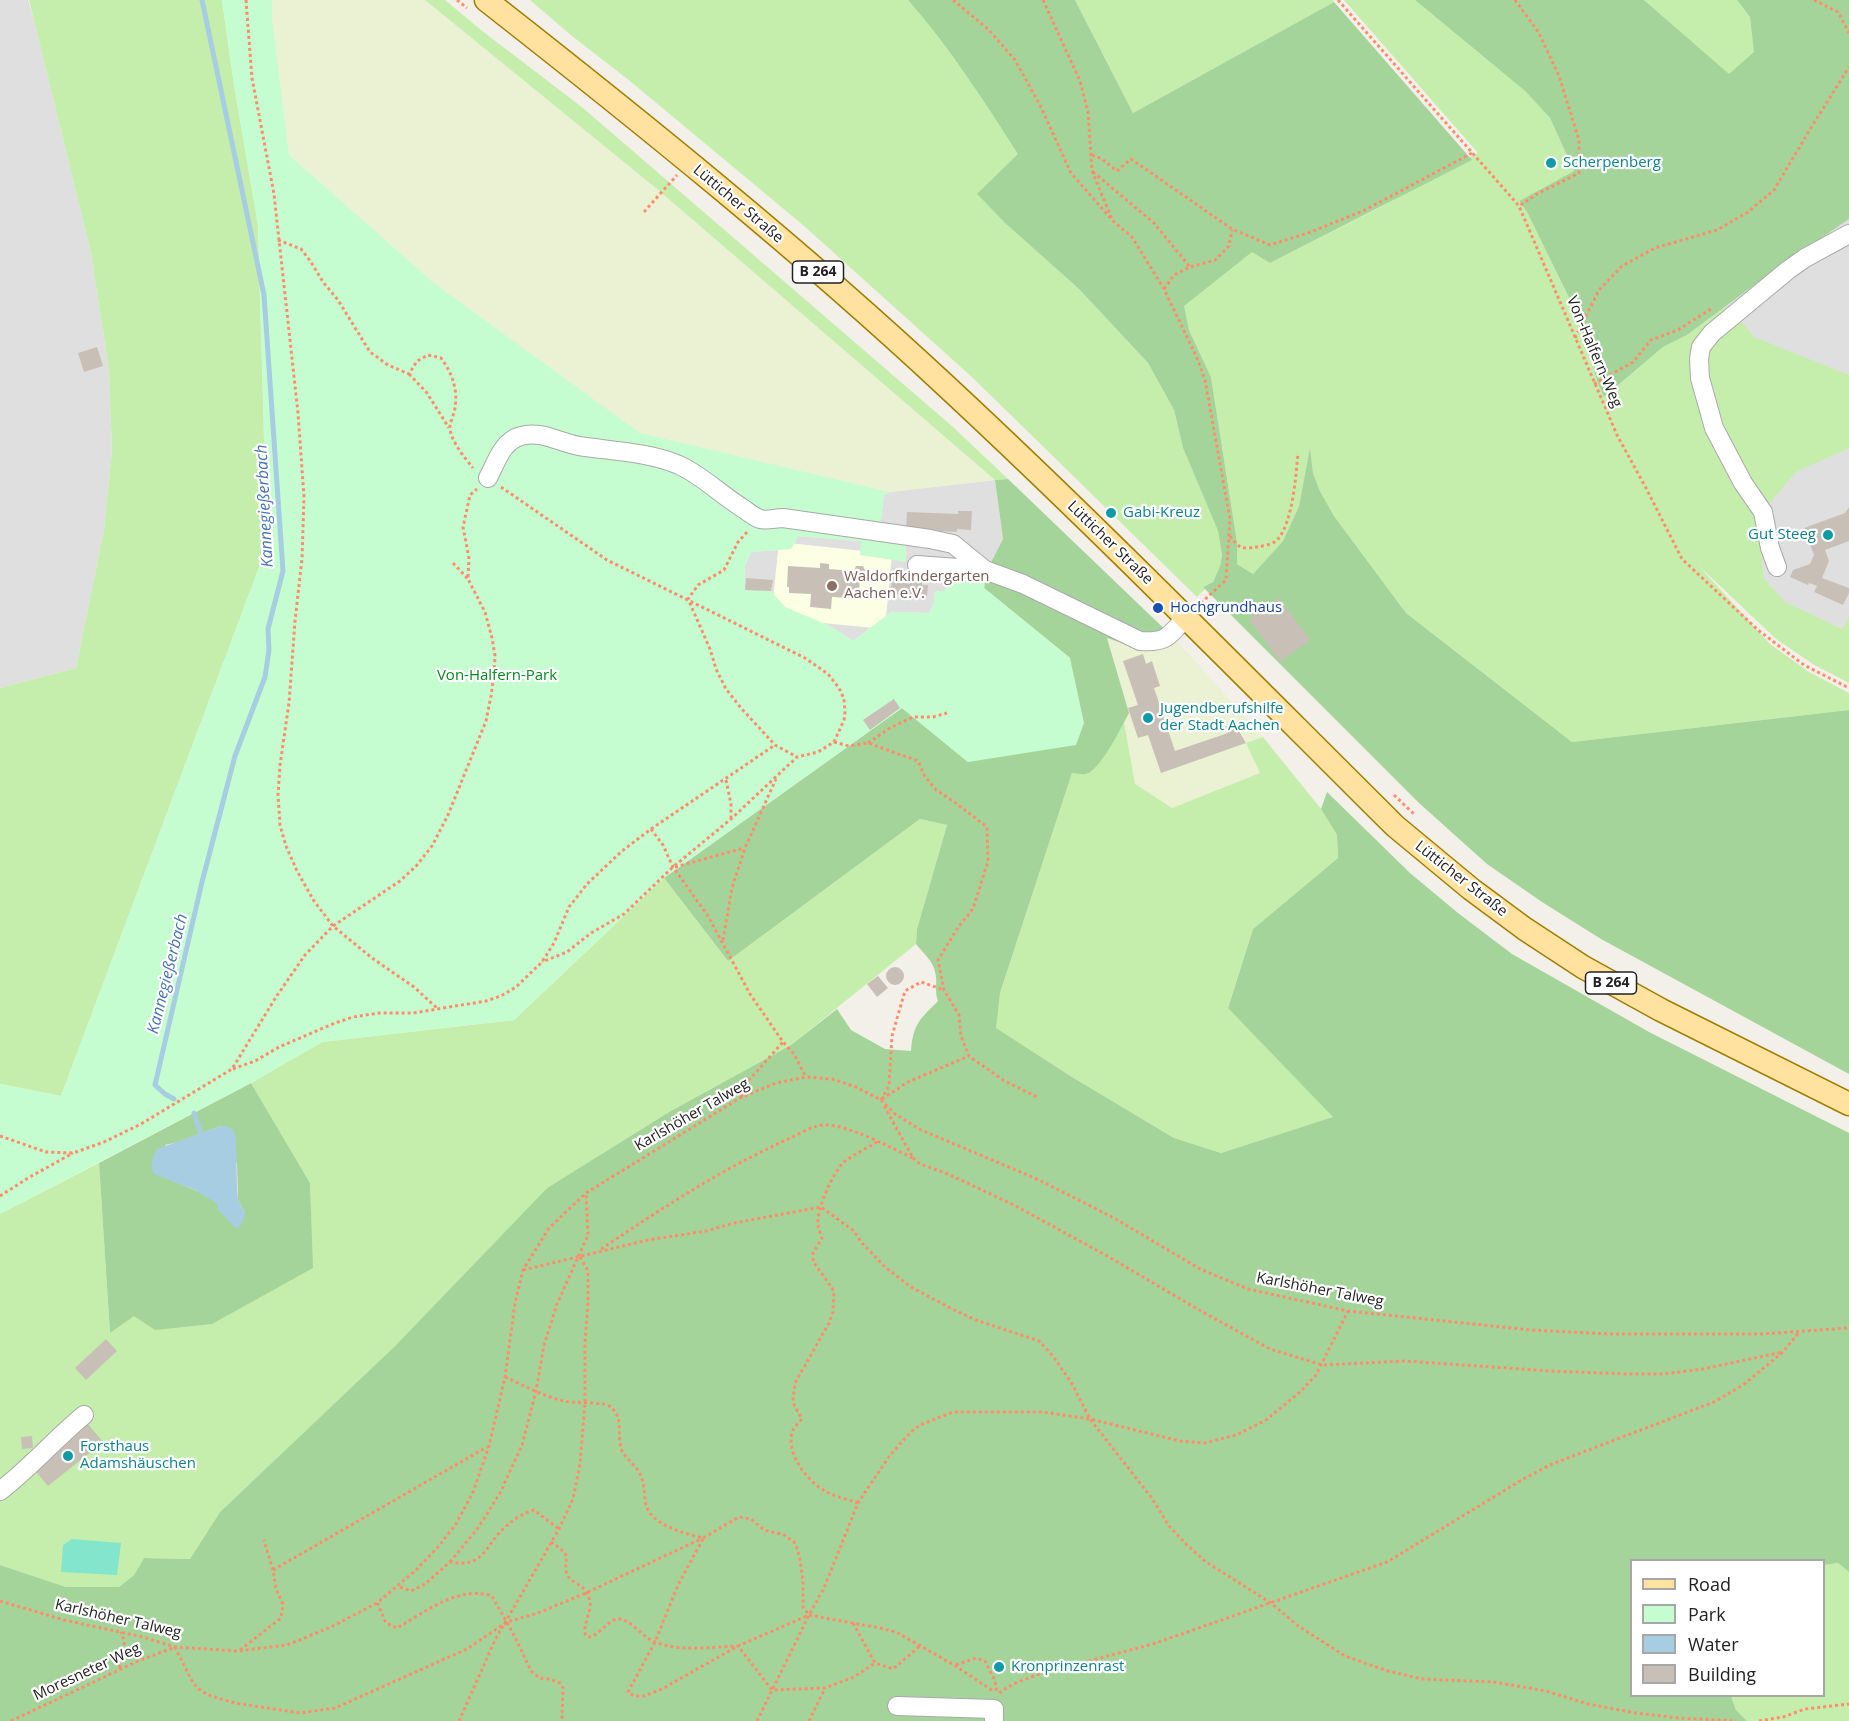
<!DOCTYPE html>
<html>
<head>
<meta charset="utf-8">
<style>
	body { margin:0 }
	#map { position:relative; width:1849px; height:1721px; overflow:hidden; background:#f2f0e8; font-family:"Open Sans",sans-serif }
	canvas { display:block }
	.legend { position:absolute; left:1630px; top:1559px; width:195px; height:138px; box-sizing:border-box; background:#fff; border:2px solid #a7a7a7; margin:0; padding:8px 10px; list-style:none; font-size:18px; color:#222 }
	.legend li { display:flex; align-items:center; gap:12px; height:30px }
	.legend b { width:30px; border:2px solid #a7a7a7 }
</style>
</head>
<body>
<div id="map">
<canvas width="1849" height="1721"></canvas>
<ul class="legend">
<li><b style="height:8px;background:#ffe2a0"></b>Road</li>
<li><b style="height:16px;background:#c5fdd0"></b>Park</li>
<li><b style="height:16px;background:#a7cde2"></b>Water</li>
<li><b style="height:16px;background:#c8c0b7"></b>Building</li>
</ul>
</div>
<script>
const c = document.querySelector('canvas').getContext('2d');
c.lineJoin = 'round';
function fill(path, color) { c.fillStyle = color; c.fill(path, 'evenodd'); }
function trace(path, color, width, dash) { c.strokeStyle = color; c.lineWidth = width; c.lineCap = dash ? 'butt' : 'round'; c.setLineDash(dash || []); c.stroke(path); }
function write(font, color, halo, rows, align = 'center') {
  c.font = font + ' "Open Sans",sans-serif'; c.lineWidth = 4.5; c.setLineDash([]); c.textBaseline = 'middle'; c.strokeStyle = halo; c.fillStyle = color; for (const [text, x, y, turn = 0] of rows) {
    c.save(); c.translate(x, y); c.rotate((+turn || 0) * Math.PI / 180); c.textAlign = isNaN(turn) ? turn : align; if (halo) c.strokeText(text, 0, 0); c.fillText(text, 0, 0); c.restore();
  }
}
fill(new Path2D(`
	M0 0H28L34 20 91 253 109 370 112 451 104 530 76 668 0 688Z
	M1849 219V683L1813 664 1775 638 1687 335 1757 283Z
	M995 480 1003 539 986 572 945 591H935L934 603 929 613 891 612 853 641 830 626 745 590V566L751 552 791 549 798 536 861 541 880 528 884 495 890 492Z`), '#e0dfdf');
fill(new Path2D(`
	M779 542 892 554 885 629 771 618Z`), '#fcffe4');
fill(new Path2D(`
	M272 0H425L657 189 995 480 890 492 640 433 434 283 289 155 272 18Z
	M1107 637 1134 647 1176 640 1263 737 1246 743 1261 773 1172 808 1135 784 1124 722 1129 712Z`), '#ebf1d3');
fill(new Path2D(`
	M29 0H222L234 85 258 225 267 546 61 1096 0 1084V688L76 668 104 530 112 451 109 370 91 253Z
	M425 0H445L481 30 583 108 953 427 1008 479 995 480 657 189Z
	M530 0H908C950 48 984 101 1019 154L978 195 1005 223 1079 289 1148 363 1174 410 1183 448 1218 531 1222 555 1220 566 1213 582 1204 586 1205 589 1197 597 973 378 803 225 630 81 572 36Z
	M1075 0H1333L1334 2 1133 113Z
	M1344 0H1415L1525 91 1550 118 1574 171 1519 201 1527 212 1577 314 1598 384 1604 397 1663 347 1687 335 1728 305 1754 337 1849 375V448L1796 472 1757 518 1764 579 1785 602 1842 629 1849 618V683L1813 664 1775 638 1698 565 1770 644 1809 672 1849 693V710L1572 742 1406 613 1334 516 1320 491 1313 473 1310 450 1299 506 1283 541 1253 574 1237 564V542L1211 377 1189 330 1183 306 1252 251 1270 263 1379 208 1478 153Z
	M1644 0H1737L1750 17 1755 52 1729 75Z
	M1124 722 1135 784 1172 808 1260 773 1246 743 1263 737 1321 809 1337 835 1338 858 1253 929 1228 1007 1334 1117 1221 1153 1174 1138 1072 1077 995 1028 1000 993 1072 773 1087 774 1114 739Z
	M920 819 947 825 917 929 916 944 791 1045 669 1112 547 1188 394 1347 220 1512 190 1559 144 1558 134 1575 119 1587H66L0 1565V1214L99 1163 110 1333 134 1315 311 1229 310 1183 251 1083 322 1042 514 1020 664 878 728 961Z
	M1838 1563 1849 1572V1721H1747L1736 1710 1731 1696H1824V1565Z`), '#c5eeac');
fill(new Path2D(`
	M908 0H1075L1133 113 1334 2 1472 160 1270 263 1252 252 1184 306 1189 330 1211 377 1237 542V564L1253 574 1283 541 1299 506 1310 448 1313 473 1320 491 1334 516 1406 613 1572 742 1849 710V1074L1601 939 1542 902 1487 864 1419 803 1203 587 1213 582 1220 566 1222 555 1218 531 1183 448 1174 410 1148 363 1079 289 1005 223 977 194 1018 154C984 101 950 48 908 0Z
	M1415 0H1644L1729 74 1754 52 1750 17 1737 0H1849V219L1757 283 1687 335 1663 347 1604 397 1598 384 1577 314 1527 212 1519 201 1574 171 1550 118 1525 91Z
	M1008 479 1176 640 1134 647 1107 638 1129 713C1122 726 1100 771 1086 774 1082 775 1076 773 1072 773L1000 993 996 1028 1072 1077 1174 1138 1221 1153 1333 1117 1228 1008 1253 929 1338 858 1337 835 1321 809 1327 792 1410 873 1458 913 1512 954 1649 1032 1849 1133V1572L1838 1563 1824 1565V1560H1632V1696H1731L1736 1710 1747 1721H0V1565L66 1587H119L134 1575 144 1558 190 1559 220 1512 394 1347 547 1188 669 1112 791 1045 837 1009 851 1030 885 1049 911 1051C913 1024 920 1019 938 1001 934 991 938 982 935 972 934 962 922 952 916 944L917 929 947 825 920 819 728 961 664 878 902 708 968 762 1070 658 984 588 986 572 1003 539 995 480Z
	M251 1083 310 1183 313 1268 212 1324 155 1330 134 1316 110 1333 99 1163ZM221 1126 237 1164 238 1200 245 1213 218 1204 208 1196 181 1184 165 1145 178 1142Z`), '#a5d49b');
fill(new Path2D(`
	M222 0H272V18L289 155 434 283 640 433 890 492 884 495 880 528 906 529V562L860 555 861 541 798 536 791 549 751 552 745 566V590L771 591 785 607 830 626 853 641 891 612 929 613 934 603 935 591H945L946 572H986L984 588 1070 658 1084 723 1076 745 968 762 902 708 665 877 514 1020 322 1042 251 1083 0 1214V1084L61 1096 267 546 258 225 234 85Z`), '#c5fdd0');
fill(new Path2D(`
	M72 1539 121 1543 117 1575 61 1572 63 1545Z`), '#83e5cb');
fill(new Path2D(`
	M221 1126C230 1126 233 1129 236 1137L237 1188 238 1200 245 1213 243 1221 237 1229 217 1209 218 1204 195 1190 154 1174C149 1166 153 1156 157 1149Z`), '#a7cde2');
trace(new Path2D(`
	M174 1099 165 1094 155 1085 202 882 235 756 265 677 269 650 268 629 283 571 264 295 202 0
	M194 1113 201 1134`), '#a7cde2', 5);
fill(new Path2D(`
	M97 347 103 366 84 372 78 353Z
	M1849 507V541L1825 550 1829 561 1822 578 1849 588V593L1843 605 1814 592 1817 586 1809 583 1808 585 1790 577 1793 570 1810 564 1814 555 1804 528 1845 513Z
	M958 511H972L971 530 957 529V532L906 529 907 512 958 514Z
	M820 563 829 564V569L854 571 856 566H863L866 572 864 577 860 578 859 591 875 592 874 599 832 597 831 609 810 607 811 594 789 593V587H787L788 566 820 568Z
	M892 573 922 575V585H928L927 596 891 594Z
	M746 578 773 580 771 591 745 590Z
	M1279 598 1310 640 1280 662 1249 619Z
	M1143 654 1146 664 1152 661 1160 686 1154 688 1175 751 1228 733 1225 727 1234 723 1246 743 1161 773 1148 735 1138 738 1128 708 1138 705 1123 661Z
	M894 699 900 708 870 730 863 720Z
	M886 976a9 9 0 1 1 18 0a9 9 0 1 1-18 0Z
	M878 976 888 988 877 997 867 984Z
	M106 1339 117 1351 86 1380 75 1368Z
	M88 1424 103 1442 48 1486 34 1469Z
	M32 1436 33 1448 22 1449 21 1437Z`), '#c8c0b7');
const minor = new Path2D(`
	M488 478C496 463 502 441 521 436 541 430 560 443 579 446 612 451 648 452 679 465 703 476 721 495 744 509 748 512 754 517 760 519 766 521 776 518 783 518L930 539 953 544 985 570 1023 584 1140 641C1167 643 1169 636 1186 617
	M917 565 985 570
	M1777 567 1770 548 1763 512 1743 483 1714 428 1700 378 1699 359 1701 347 1712 333 1788 270 1805 258 1849 234
	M0 1491C30 1468 55 1439 84 1415
	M897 1706 994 1709V1721`);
const major = new Path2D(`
	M486 0C643 123 799 249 945 385 1099 528 1246 678 1395 826L1471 889 1525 929 1583 967 1661 1010 1849 1104`);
trace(minor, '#a9a9a9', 20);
trace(major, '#9f7e00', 25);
trace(new Path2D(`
	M246 0 252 78 274 194 298 413 304 497 302 559 295 621 289 703 280 765 278 795 280 825 286 846 297 871 314 901 333 926 372 958 414 987 438 1009
	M457 0 467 8
	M953 0 989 30 1015 60 1040 105 1071 173 1113 221 1132 237 1164 289 1197 358 1205 380 1230 519 1226 580 1200 604
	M1043 0 1080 81 1088 112 1092 171 1112 219
	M1338 0 1519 206 1617 435 1646 488 1682 559 1758 630 1804 665 1849 688
	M1515 0 1539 33 1559 76 1579 140V173L1537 194 1519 206
	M1814 0 1838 12 1849 33
	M1092 155 1102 159 1117 171 1131 159 1232 229 1270 245 1308 233 1363 211 1472 153
	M1093 172 1154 223 1190 267
	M644 212 677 175
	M278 240 301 249 311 262 323 282 338 300 370 352 388 365 409 374 417 361 428 355 441 358C452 373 458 389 455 408 454 414 451 420 450 426 449 439 465 458 473 468
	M1164 289 1174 275 1190 267 1215 260 1229 246 1232 230
	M1575 338 1599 290 1622 266 1655 248 1717 230 1748 212 1774 190 1809 131 1849 67
	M409 374 427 393 449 428
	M1594 384 1633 362 1651 340 1678 330 1711 309
	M501 487 607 560 805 658 828 674 839 688 844 699 845 712 844 720 834 742 818 752 797 757 731 819 673 867 624 914 591 933 567 952 542 962
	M747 532 738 542 724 570 698 585 688 599 710 649 716 669 726 689 741 708 775 745 797 757
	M1230 536C1239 549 1242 549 1257 547 1264 546 1274 544 1278 539 1293 521 1296 475 1298 453
	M453 563 468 579 469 558 463 527 470 495 477 489
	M834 742 849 746 868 743 918 761 924 775 936 790 953 801 987 827 988 861 973 909 959 926 938 960 944 990 959 1015 961 1036 969 1056 1003 1080 1037 1097
	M868 743 890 728 913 717H933L947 713
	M726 780 731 804V819
	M1394 795 1415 815
	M651 829 663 845 673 867 708 916 750 994 783 1042 794 1054 806 1077
	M675 867 744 848
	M723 940 732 888 745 848 776 779
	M233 1069 255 1061 279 1047 335 1023 353 1017 379 1013H413L486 1001 501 996 516 987 542 962 554 943 569 907 587 884 622 851 651 829 775 745
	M741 1097 749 1080 783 1042
	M882 1099 908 1082 969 1056
	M881 1100 889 1086 892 1036 905 991 921 982 944 990
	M0 1136 46 1152 73 1153 104 1142 141 1124 232 1069 276 997 305 955 333 926 400 881 417 865 432 846 448 815 486 721 491 696 494 674 495 656 492 638 485 612 468 579
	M913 1158 920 1164 948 1174 1014 1205 1109 1257 1199 1310 1270 1349 1322 1365 1405 1361 1550 1371 1629 1374H1663L1703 1369 1783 1352
	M0 1196 28 1178 73 1153
	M601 1249C661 1209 720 1170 786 1140 798 1135 810 1126 824 1125 847 1124 891 1148 913 1158L883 1104
	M523 1270 648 1240 706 1231 734 1223 821 1207 854 1231 861 1242 885 1267 911 1287 952 1309 976 1320 1039 1341 1052 1355 1071 1382 1090 1419 1151 1497 1169 1526 1187 1545 1206 1562 1271 1603 1297 1625 1345 1656 1388 1671 1422 1679 1493 1682 1546 1691 1588 1704 1636 1713 1678 1718 1736 1721
	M505 1377C523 1385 541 1395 560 1400 571 1404 602 1401 609 1406 624 1415 617 1434 621 1448 624 1458 636 1465 640 1474 645 1484 644 1495 646 1505 651 1525 686 1534 703 1538L739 1517 751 1519 764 1530 784 1535 794 1542 798 1551 800 1560 803 1581V1607L809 1615
	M858 1503C848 1499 836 1497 827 1492 808 1483 784 1452 793 1430 795 1426 799 1422 802 1419L794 1405 793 1398 795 1383 829 1323 833 1312 834 1291 813 1261V1253L822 1238C821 1234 818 1229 818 1224 816 1210 834 1170 845 1161 855 1154 867 1148 877 1142
	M703 1539 678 1585 655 1642 628 1692 634 1696H644L662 1689 738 1646 809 1615 880 1628 896 1632 954 1665 993 1691
	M551 1542 560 1548 567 1556C561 1589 580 1575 589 1598 594 1611 581 1624 586 1636L589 1637C601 1635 608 1618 620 1619 631 1620 642 1637 655 1642 680 1652 711 1647 738 1646L772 1690 825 1688 854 1677 875 1663
	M450 1562 478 1528 500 1493 522 1445 536 1391 544 1345 557 1304 588 1235 586 1195
	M273 1570 487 1447
	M400 1587 411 1591 425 1584 450 1562C482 1568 484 1549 502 1530 511 1521 523 1513 534 1510L559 1529
	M0 1601 64 1620 143 1637 175 1647 238 1651 287 1645 331 1627 377 1603 416 1570 438 1547 456 1524 473 1492 489 1446 505 1377 515 1303 523 1270 549 1228 586 1193 740 1098 776 1083 806 1077 832 1079 856 1087 881 1100 895 1114 921 1130 1037 1179 1114 1218 1200 1269 1248 1289 1348 1311 1531 1330 1610 1334H1761L1849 1328
	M377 1603 386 1623 397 1628C425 1612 459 1585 492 1596L515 1637 531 1671 540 1678 549 1679 560 1683 563 1688 562 1721
	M853 1623 875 1663 893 1669 920 1646
	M175 1647 193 1683 201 1691 211 1696 235 1703 300 1713 335 1708 467 1649 507 1622 538 1613 586 1593 703 1538
	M240 1650 281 1618 283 1604 276 1589 273 1570 264 1540
	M956 1665 976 1658 985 1661 995 1681 997 1693
	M119 1668C125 1655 127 1646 121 1632
	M999 1693 1013 1684 1036 1675 1153 1644 1387 1562 1525 1478 1552 1464 1714 1402 1743 1385 1783 1352 1799 1332
	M11 1721 138 1661 173 1648
	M459 1721 495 1640 559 1529 573 1499 580 1464 585 1402V1343L588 1301V1271L580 1257
	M757 1721 809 1615 824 1588 858 1503 890 1455 911 1432 920 1425 953 1412H1042L1090 1419 1180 1441 1205 1443 1236 1435 1266 1420 1300 1392 1316 1375 1348 1311
	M809 1721 825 1688
	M1759 1721 1783 1717 1805 1709 1849 1704`), '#ff8d6c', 3, [3, 3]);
trace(minor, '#fff', 18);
trace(major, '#ffe2a0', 22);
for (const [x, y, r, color] of [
	[1551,163,6,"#0f9aa8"],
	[1111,513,6,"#0f9aa8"],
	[1828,535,6,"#0f9aa8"],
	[832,586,6,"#8d6e63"],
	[1158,608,6,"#1a4fb4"],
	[1148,718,6,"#0f9aa8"],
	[68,1456,6,"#0f9aa8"],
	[999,1667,6,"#0f9aa8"]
]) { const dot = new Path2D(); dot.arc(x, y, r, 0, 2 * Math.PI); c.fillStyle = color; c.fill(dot); trace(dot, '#fff', 2); }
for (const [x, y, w] of [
	[818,272,51],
	[1611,983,51]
]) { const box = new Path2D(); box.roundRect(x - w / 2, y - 11, w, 22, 4.5); c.fillStyle = '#fff'; c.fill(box); trace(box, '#222', 1.5); }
write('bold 14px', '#222', null, [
	["B 264",818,272],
	["B 264",1611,983]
]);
write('15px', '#0d838f', '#fff', [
	["Scherpenberg",1563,163],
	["Gabi-Kreuz",1123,513],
	["Gut Steeg",1816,535,"right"],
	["Jugendberufshilfe",1160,709],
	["der Stadt Aachen",1160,726],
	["Forsthaus",80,1447],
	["Adamshäuschen",80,1464],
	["Kronprinzenrast",1011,1667]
], 'left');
write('15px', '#222', '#fff', [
	["Lütticher Straße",738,204,40],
	["Von-Halfern-Weg",1594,352,67],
	["Lütticher Straße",1110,543,44],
	["Lütticher Straße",1461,879,38],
	["Karlshöher Talweg",692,1115,-30],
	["Karlshöher Talweg",1320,1290,11],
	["Karlshöher Talweg",118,1619,13],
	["Moresneter Weg",87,1672,-25]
]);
write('15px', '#785e54', '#fff', [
	["Waldorfkindergarten",844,577],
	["Aachen e.V.",844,594]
], 'left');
write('15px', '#164399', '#fff', [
	["Hochgrundhaus",1170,608]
], 'left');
write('15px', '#058a21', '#fff', [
	["Von-Halfern-Park",497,676]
]);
write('italic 16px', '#4772b9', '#fff', [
	["Kannegießerbach",265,506,-93],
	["Kannegießerbach",168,974,-76]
]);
</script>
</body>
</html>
